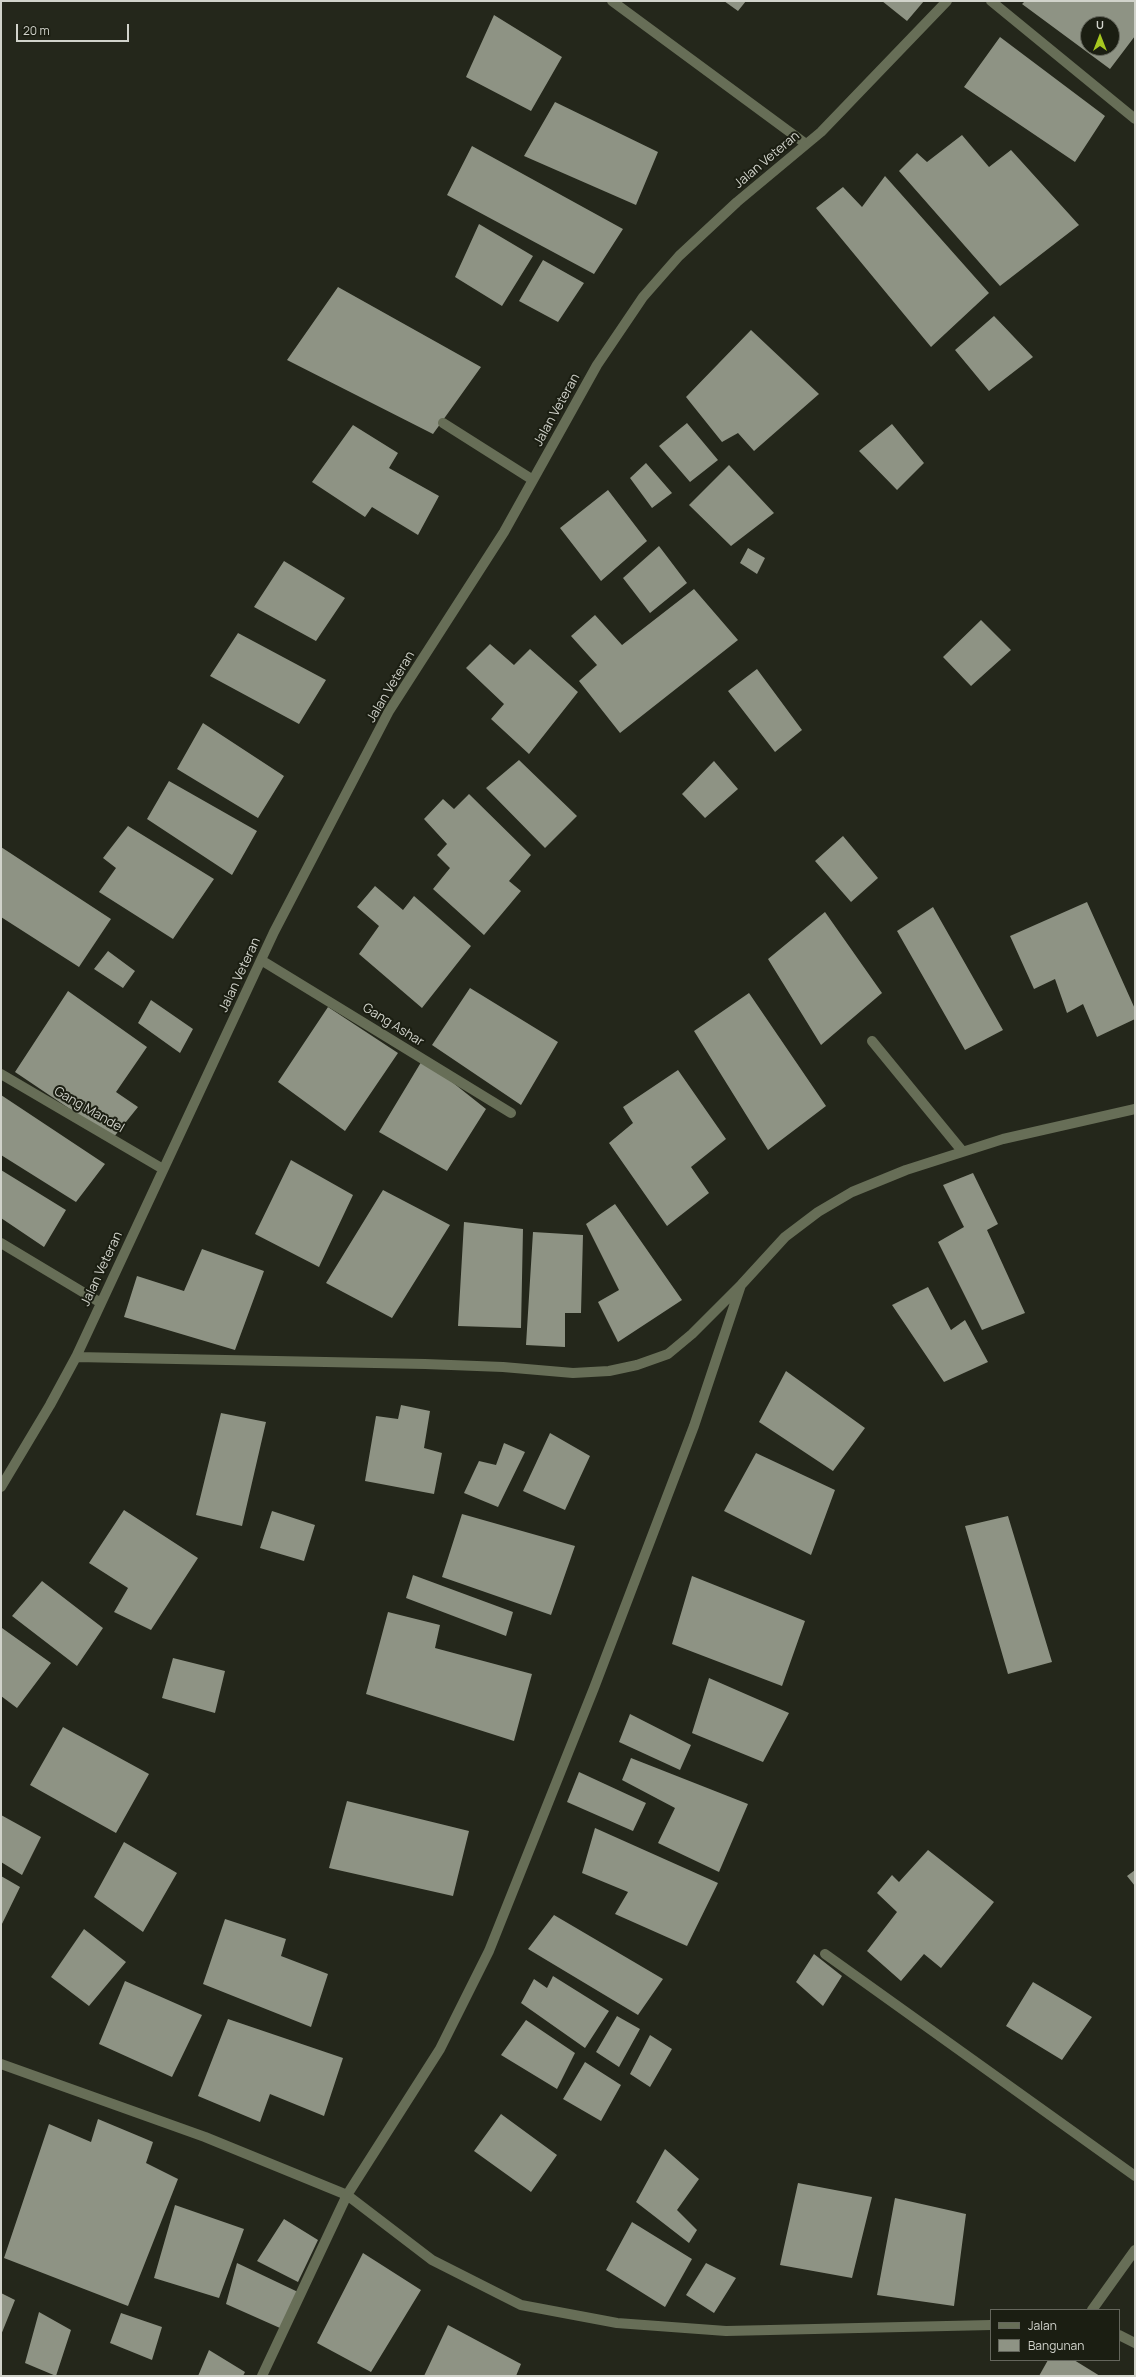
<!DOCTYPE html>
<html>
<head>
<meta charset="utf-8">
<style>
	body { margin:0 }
	#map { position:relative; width:1136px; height:2377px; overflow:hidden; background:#24271b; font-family:Manrope,sans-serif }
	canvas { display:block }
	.frame { position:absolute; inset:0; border:2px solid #d1d3cb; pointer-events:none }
	.legend { position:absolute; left:990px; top:2309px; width:130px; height:52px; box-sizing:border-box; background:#1b1e12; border:1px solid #64665c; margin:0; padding:5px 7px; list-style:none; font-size:12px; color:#d1d3cb }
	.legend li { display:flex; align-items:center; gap:8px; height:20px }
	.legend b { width:20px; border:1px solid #64665c }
	.north { position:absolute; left:1080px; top:16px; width:40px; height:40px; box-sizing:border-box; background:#1b1e12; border:1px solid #64665c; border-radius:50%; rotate:0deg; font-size:11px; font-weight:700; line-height:16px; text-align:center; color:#d1d3cb }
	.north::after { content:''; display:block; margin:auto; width:14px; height:18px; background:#a7c820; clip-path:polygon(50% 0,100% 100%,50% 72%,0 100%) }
	.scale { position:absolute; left:16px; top:24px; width:113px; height:18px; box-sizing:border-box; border:2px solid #d1d3cb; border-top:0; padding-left:5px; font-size:12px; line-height:14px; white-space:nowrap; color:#d1d3cb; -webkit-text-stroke:3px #1b1e12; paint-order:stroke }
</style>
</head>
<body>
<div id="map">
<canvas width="1136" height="2377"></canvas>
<div class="frame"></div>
<ul class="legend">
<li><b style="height:5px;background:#676e57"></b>Jalan</li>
<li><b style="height:11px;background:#8e9384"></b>Bangunan</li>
</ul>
<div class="north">U</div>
<div class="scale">20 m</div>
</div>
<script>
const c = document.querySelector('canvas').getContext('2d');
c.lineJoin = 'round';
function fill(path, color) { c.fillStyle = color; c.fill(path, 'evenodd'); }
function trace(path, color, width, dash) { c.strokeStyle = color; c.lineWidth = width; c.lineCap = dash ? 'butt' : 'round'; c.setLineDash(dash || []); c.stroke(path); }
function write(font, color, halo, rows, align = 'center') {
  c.font = font + ' Manrope,sans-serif'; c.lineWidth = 4; c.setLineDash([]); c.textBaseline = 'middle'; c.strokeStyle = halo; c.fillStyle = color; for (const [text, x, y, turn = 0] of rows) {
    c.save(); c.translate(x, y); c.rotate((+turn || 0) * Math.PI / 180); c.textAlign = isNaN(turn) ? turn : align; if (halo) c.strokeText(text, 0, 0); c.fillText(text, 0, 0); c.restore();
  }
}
fill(new Path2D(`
	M724 1H746L738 11Z
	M882 1H924L907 21Z
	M1025 1H1135V36L1110 69 1022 4ZM1088 24H1112V48H1088Z
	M494 15 562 57 531 111 466 77Z
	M1000 37 1105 116 1075 162 964 87Z
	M555 102 658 152 636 205 524 156Z
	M962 135 989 167 1011 150 1079 225 1000 286 899 171 917 153 927 162Z
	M472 146 623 229 594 274 447 195Z
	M885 176 989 293 931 347 816 208 843 187 862 207Z
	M479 224 533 256 502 306 455 277Z
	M543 260 584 283 558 322 519 301Z
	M338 287 481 367 433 434 287 360Z
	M994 316 1033 357 989 391 955 350Z
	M751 330 819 394 754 451 738 433 722 442 686 397Z
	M687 423 718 460 690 482 659 446Z
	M892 424 924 463 897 490 859 451Z
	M353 425 398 453 389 468 439 496 418 535 372 507 365 517 312 482Z
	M646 463 672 493 652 508 630 478Z
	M729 465 774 513 731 546 689 505Z
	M608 490 647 541 601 581 560 528Z
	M659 546 687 583 650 613 623 578Z
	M748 548 765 558 757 574 740 563Z
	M284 561 345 598 316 641 254 607Z
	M694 589 738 640 620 733 579 681 597 665 571 636 595 615 622 645Z
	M981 620 1011 650 971 686 943 657Z
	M238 633 326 680 299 724 210 676Z
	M490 644 514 665 530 649 578 692 529 754 491 719 504 704 466 668Z
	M757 669 802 730 775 752 728 691Z
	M203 723 284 776 258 818 177 769Z
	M519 760 577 816 545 848 486 788Z
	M714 761 738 789 705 818 682 794Z
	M169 781 257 831 232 875 147 819Z
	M469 794 531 855 509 881 521 891 484 935 433 889 450 868 437 855 447 844 424 819 443 799 454 809Z
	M128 826 214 879 173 939 99 892 116 868 103 858Z
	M843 836 878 878 851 902 815 861Z
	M1 847 111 919 79 967 1 917Z
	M375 886 403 910 414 896 471 946 422 1008 359 954 379 926 357 907Z
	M1087 902 1135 1009V1019L1097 1037 1083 1004 1067 1013 1055 979 1034 989 1010 936Z
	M933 907 1003 1030 965 1050 897 931Z
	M825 912 882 993 821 1045 768 959Z
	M108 951 135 971 123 988 94 969Z
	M470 988 558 1042 521 1105 432 1045Z
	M68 991 147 1047 116 1092 138 1107 113 1138 15 1072Z
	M749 993 826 1106 768 1150 694 1031Z
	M151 1000 193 1029 180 1053 138 1023Z
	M328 1007 398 1053 345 1131 278 1082Z
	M423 1059 486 1109 447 1171 379 1132Z
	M678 1070 726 1139 691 1167 709 1193 667 1226 609 1143 633 1123 623 1107Z
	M1 1095 105 1164 76 1202 1 1155Z
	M291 1160 353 1195 319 1267 255 1234Z
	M1 1170 66 1210 44 1247 1 1218Z
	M973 1173 998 1224 987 1230 1025 1313 982 1330 938 1242 964 1227 943 1185Z
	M383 1190 450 1225 392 1318 326 1283Z
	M615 1204 682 1300 618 1342 598 1302 619 1290 586 1224Z
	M464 1222 523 1229 521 1328 458 1326Z
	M533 1232 583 1235 581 1313H565V1347L526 1345Z
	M202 1249 264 1271 235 1350 124 1317 137 1276 184 1291Z
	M928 1287 951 1330 965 1320 988 1362 944 1382 892 1305Z
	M786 1371 865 1428 833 1471 759 1422Z
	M401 1405 430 1411 424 1448 442 1453 434 1494 365 1481 376 1416 398 1419Z
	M221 1413 266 1422 242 1526 196 1515Z
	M550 1433 590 1456 565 1510 523 1491Z
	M504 1443 525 1452 498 1507 464 1493 479 1461 496 1465Z
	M756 1453 835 1490 811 1555 724 1511Z
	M124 1510 198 1558 151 1630 114 1612 128 1588 89 1563Z
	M272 1511 315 1525 304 1561 260 1548Z
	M462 1514 575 1546 551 1615 442 1577Z
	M1008 1516 1052 1662 1008 1674 965 1526Z
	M413 1575 513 1612 506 1636 406 1598Z
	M692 1576 805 1621 782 1686 672 1644Z
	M42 1581 103 1628 77 1666 12 1616Z
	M388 1612 440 1625 435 1648 532 1674 514 1741 366 1694Z
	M2 1628 51 1663 17 1708 1 1696Z
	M173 1658 225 1671 215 1713 162 1698Z
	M709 1678 789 1713 763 1762 692 1733Z
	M630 1714 691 1745 680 1770 619 1742Z
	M63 1727 149 1774 116 1833 30 1785Z
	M631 1758 748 1804 719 1872 658 1843 675 1808 622 1780Z
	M579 1772 646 1803 633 1831 567 1802Z
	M347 1801 469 1831 453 1896 329 1868Z
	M1 1815 41 1837 22 1875 1 1862Z
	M595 1828 718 1883 687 1946 615 1914 628 1892 582 1873Z
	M124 1842 177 1873 143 1932 94 1897Z
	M928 1850 994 1902 941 1968 924 1954 901 1981 867 1951 897 1912 877 1893 892 1875 899 1882Z
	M1135 1870V1886L1127 1876Z
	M1 1876 20 1887 1 1926Z
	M554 1915 663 1979 638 2015 528 1949Z
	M225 1919 286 1939 281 1956 328 1974 311 2027 203 1984Z
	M84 1929 126 1962 89 2006 51 1977Z
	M814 1954 842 1976 823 2006 796 1982Z
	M553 1976 609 2011 585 2048 521 2003 534 1979 547 1988Z
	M125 1981 202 2015 172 2077 99 2044Z
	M1033 1982 1092 2017 1062 2060 1006 2026Z
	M617 2016 640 2029 619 2067 596 2052Z
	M228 2019 343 2058 324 2116 270 2094 260 2122 198 2096Z
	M526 2020 575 2053 557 2089 501 2055Z
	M650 2035 672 2049 650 2087 630 2074Z
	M585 2062 621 2085 601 2121 563 2099Z
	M501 2114 557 2155 531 2192 474 2151Z
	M98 2119 153 2142 146 2163 178 2179 128 2306 4 2258 49 2124 91 2142Z
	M665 2149 699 2179 677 2210 697 2230 689 2243 636 2202Z
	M798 2183 872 2197 852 2278 780 2265Z
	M895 2198 966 2214 954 2306 877 2295Z
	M175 2205 244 2229 219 2298 154 2278Z
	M284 2219 318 2240 298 2282 257 2261Z
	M632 2222 692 2259 665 2307 606 2270Z
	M363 2253 421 2290 371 2372 317 2343Z
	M237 2263 298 2292 280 2328 226 2304Z
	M706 2263 736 2278 714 2313 686 2295Z
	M1 2293 15 2300 1 2335Z
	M39 2312 71 2330 56 2376 25 2363Z
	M121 2313 162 2327 152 2360 110 2343Z
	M448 2325 521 2364 516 2376H424Z
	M209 2350 245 2372 243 2376H198Z
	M1048 2360H1074L1100 2376H1039Z`), '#8e9384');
trace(new Path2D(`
	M612 1 806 144
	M991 1 1135 119
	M443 423 533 480
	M261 960 511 1113
	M872 1041 963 1152
	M1 1074 163 1169
	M1 1243 101 1303
	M76 1357 425 1364 503 1367 573 1373 609 1371 637 1365 668 1354 692 1334 741 1285 785 1237 818 1212 852 1192 906 1170 1003 1139 1135 1109
	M1 1487 50 1405 76 1357 274 932 389 711 504 532 597 365 643 297 679 256 737 202 821 132 947 1
	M825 1954 1135 2176
	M1 2064 205 2137 347 2195 432 2260 521 2305 617 2323 726 2331 991 2325
	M1092 2310 1135 2250
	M1119 2335 1135 2343
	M262 2376 347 2195 440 2049 489 1951 594 1688 694 1426 741 1285`), '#676e57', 10);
write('13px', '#d1d3cb', '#1b1e12', [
	["Jalan Veteran",767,160,-40],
	["Jalan Veteran",557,410,-61],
	["Jalan Veteran",391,687,-59],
	["Jalan Veteran",240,975,-65],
	["Gang Ashar",393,1025,32],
	["Gang Mandel",89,1110,30],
	["Jalan Veteran",102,1269,-65]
]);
</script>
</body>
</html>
